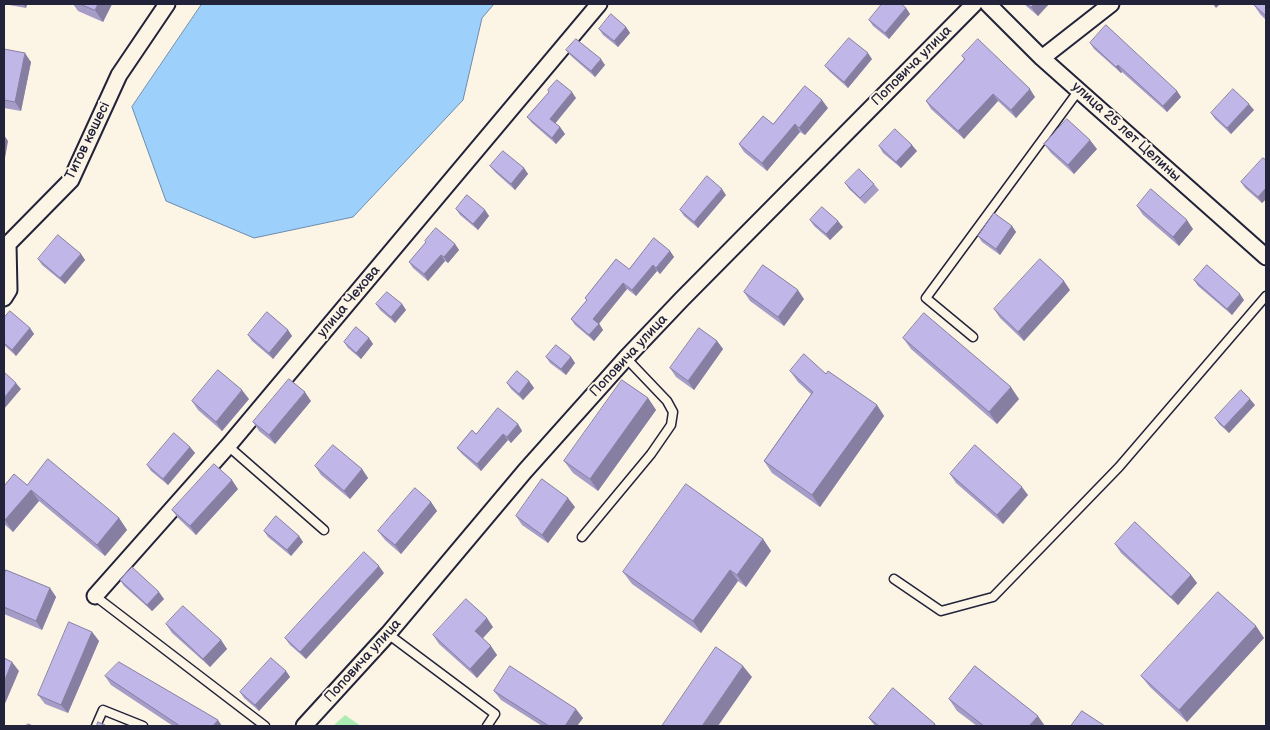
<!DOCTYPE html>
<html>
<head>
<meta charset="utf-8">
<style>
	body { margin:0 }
	#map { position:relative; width:1270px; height:730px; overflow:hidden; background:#fcf5e5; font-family:"Balsamiq Sans",sans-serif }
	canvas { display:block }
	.frame { position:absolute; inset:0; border:5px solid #22223b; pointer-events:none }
</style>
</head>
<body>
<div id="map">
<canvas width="1270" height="730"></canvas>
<div class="frame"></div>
</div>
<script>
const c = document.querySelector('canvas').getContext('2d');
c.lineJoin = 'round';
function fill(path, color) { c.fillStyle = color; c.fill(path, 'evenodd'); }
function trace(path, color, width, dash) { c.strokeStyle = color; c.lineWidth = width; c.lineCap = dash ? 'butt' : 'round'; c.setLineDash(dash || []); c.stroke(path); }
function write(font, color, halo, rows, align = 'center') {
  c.font = font + ' "Balsamiq Sans",sans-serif'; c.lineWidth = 4; c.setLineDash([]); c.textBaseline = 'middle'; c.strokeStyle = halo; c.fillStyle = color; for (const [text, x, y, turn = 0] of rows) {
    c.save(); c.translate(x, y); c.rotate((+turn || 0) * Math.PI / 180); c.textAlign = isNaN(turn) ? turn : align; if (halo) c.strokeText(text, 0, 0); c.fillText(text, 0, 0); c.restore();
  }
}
fill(new Path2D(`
	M345 715 361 726H333Z`), '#adedb5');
const water = new Path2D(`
	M202 4H494L482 18 463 100 353 217 254 238 166 201 132 107Z`);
fill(water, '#9dd1fb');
trace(water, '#6c8bae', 1);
const service = new Path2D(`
	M973 337 926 298 1079 90
	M228 446 324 530
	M582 537 651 454 671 425 673 412 667 401 626 358
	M894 579 941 611 993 597 1119 467 1266 296
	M95 596 265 726
	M388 634 495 714 487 726
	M96 726 103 710 143 726`);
const minor = new Path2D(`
	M988 4 1042 58 1266 257
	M1042 58 1111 4
	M4 298 9 290 8 244 71 180 119 75 167 4
	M95 596 228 446 599 4
	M304 726 388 634 525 471 626 358 682 299 974 4`);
trace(service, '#22223b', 11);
trace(minor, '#22223b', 19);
trace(service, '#fcf5e5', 8);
trace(minor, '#fcf5e5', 15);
fill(new Path2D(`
	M8 4H27L26 8 9 5Z
	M73 4H112L103 22 78 11Z
	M1024 4H1049L1038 16Z
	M1266 4V20L1260 14 1254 5Z
	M906 8 910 14 889 39 873 26 869 20Z
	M626 27 630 33 618 47 603 35 599 29Z
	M1090 43 1177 91 1181 97 1167 112 1122 72 1121 73 1094 49Z
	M4 49 31 62 21 111 4 108Z
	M566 50 605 65 595 77 571 56Z
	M962 56 1035 97 1016 118 998 101 964 139 931 109 926 101 964 59Z
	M872 59 848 88 830 72 825 66Z
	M576 98 555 123 560 127 565 134 556 144 532 123 527 117Z
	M828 108 805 135 800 132 767 171 744 152 739 144 773 124Z
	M1254 110 1231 134 1215 119 1211 113Z
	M1044 144 1097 149 1074 174 1051 153Z
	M879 146 917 151 901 168 883 153Z
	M1266 160V199L1262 203 1245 188 1241 182Z
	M490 166 524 168 528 174 515 190 495 172Z
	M845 183 874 184 879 190 865 204 849 189Z
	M726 195 698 228 684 216 680 210Z
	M1137 206 1193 229 1179 246 1143 215Z
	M456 209 485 210 489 216 478 230 460 215Z
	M810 220 843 227 830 240 814 226Z
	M1012 226 1016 232 1000 255 982 242 978 236Z
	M455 244 459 250 448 263 445 261 428 281 413 268 409 262Z
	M670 251 674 257 660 274 657 271 636 296 627 289 599 323 603 330 594 341 575 325 571 319 587 301 585 298 629 269Z
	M81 254 85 260 65 284 42 265 38 259Z
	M1194 280 1244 300 1232 315 1198 286Z
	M1070 290 1024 341 1000 318 994 309Z
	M744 292 804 299 784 326 750 301Z
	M376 304H402L406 310 395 323 380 310Z
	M4 318 30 328 34 334 16 356 4 345Z
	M288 330 292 336 273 359 252 341 248 335Z
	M369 338 373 344 361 359 348 348 344 342Z
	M903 338 1019 399 997 424 911 349Z
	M717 341 723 349 694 390 676 377 670 368Z
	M546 357H571L575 363 566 375 550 363Z
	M790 371 826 374 877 405 884 416 820 507 772 473 764 461 811 394 798 382Z
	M529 381 534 388 523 400 511 389 507 383Z
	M648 398 656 410 598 491 573 473 564 461Z
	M249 399 222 431 198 410 192 401Z
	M311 401 275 444 259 431 253 422Z
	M1255 405 1229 433 1219 424 1215 418Z
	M518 424 522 431 511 443 508 440 481 471 462 454 457 448 476 434Z
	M190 447 195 453 168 485 151 471 147 465Z
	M315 466 362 469 368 478 350 499 321 475Z
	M950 474 1028 495 1003 524 956 483Z
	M27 485 119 518 127 530 105 556 39 501 13 532 4 524V486Z
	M238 489 196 535 178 518 172 510Z
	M431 502 437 511 401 554 385 540 378 531Z
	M575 507 548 543 522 525 516 516Z
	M264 531 299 536 303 542 291 556 268 537Z
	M763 539 771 551 746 587 738 581 701 633 632 584 623 572Z
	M1115 544 1191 575 1197 583 1178 605 1121 553Z
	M384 573 306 659 290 645 285 638Z
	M4 576 50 588 56 597 42 630 4 614Z
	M120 580 164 599 152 611 124 586Z
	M166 624 221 640 227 649 210 667 172 633Z
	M1256 626 1264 638 1187 722 1150 687 1141 676Z
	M493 627 483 638 497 655 477 678 439 644 433 635Z
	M92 632 99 641 68 713 45 704 38 695Z
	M286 671 290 677 259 711 244 698 240 692Z
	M105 676 222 726H173L111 685Z
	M494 691 583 718 577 726H542L501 700Z
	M949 699 1045 726H977L957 711Z
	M869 718 935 724 937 726H875Z`), '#a59dc8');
fill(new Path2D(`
	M23 4H27L26 8Z
	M98 4H112L103 22 95 10Z
	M1035 4H1049L1038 16 1031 7Z
	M1213 4H1220L1216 8Z
	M906 8 910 14 889 39 885 33Z
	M626 27 630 33 618 47 614 41Z
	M25 53 31 62 21 111 15 102Z
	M868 53 872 59 848 88 844 82Z
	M601 59 605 65 595 77 591 71Z
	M1118 65 1122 72 1121 73 1116 67Z
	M1030 89 1035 97 1016 118 1011 110Z
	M1177 91 1181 97 1167 112 1163 106Z
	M572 92 576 98 554 125 550 119Z
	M993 94 998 101 964 139 958 131Z
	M822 100 828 108 805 135 799 128Z
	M1249 104 1254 110 1231 134 1227 128Z
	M795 124 800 132 767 171 762 163Z
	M560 127 565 134 556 144 552 138Z
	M4 135 8 141 4 164Z
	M1090 140 1097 149 1074 174 1068 165Z
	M912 145 917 151 901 168 896 162Z
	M524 168 528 174 515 190 511 184Z
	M1266 188V199L1262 203 1258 197Z
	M722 189 726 195 698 228 694 222Z
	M485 210 489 216 478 230 473 224Z
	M1187 220 1193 229 1179 246 1173 237Z
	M838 221 843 227 830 240 826 234Z
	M1012 226 1016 232 1000 255 996 249Z
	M455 244 459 250 448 263 444 257Z
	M670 251 674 257 660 274 656 268Z
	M81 254 85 260 65 284 60 278Z
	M441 255 445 261 428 281 424 274Z
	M653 265 657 271 636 296 632 290Z
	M1064 281 1070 290 1024 341 1018 332Z
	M623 283 627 289 598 325 593 319Z
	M798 290 804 299 784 326 778 317Z
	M1240 294 1244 300 1232 315 1227 309Z
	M402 304 406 310 395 323 391 317Z
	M599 324 603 330 594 341 589 335Z
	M30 328 34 334 16 356 12 350Z
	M288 330 292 336 273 359 269 353Z
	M369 338 373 344 361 359 356 353Z
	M717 341 723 349 694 390 688 381Z
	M571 357 575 363 566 375 561 369Z
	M529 381 534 388 523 400 519 394Z
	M16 383 21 389 4 409V398Z
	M1011 387 1019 399 997 424 989 412Z
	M242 390 249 399 222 431 216 422Z
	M305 392 311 401 275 444 269 435Z
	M648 398 656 410 598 491 590 479Z
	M1250 399 1255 405 1229 433 1224 427Z
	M877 405 884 416 820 507 812 495Z
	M518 424 522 431 511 443 507 437Z
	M503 434 508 440 481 471 477 464Z
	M190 447 195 453 168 485 163 479Z
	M362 469 368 478 350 499 344 491Z
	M232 480 238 489 196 535 190 526Z
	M1022 487 1028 495 1003 524 997 515Z
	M31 490 39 501 13 532 5 520Z
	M568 498 575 507 548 543 542 535Z
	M431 502 437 511 401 554 395 545Z
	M119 518 127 530 105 556 97 545Z
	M299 536 303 542 291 556 287 550Z
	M763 539 771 551 746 587 737 575Z
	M379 566 384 573 306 659 300 652Z
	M730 570 738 581 701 633 693 621Z
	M1191 575 1197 583 1178 605 1171 597Z
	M50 588 56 597 42 630 36 621Z
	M159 592 164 599 152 611 147 605Z
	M487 618 493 627 481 640 475 631Z
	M1256 626 1264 638 1187 722 1179 710Z
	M92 632 99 641 68 713 61 705Z
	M221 640 227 649 210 667 203 659Z
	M491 646 497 655 477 678 470 669Z
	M12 662 19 671 4 706V682Z
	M743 666 752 677 718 726H702Z
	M286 671 290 677 259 711 255 705Z
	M576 709 583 718 577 726H565Z
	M1038 716 1045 726H1029Z
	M218 720 222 726H213Z`), '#867fa2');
const building = new Path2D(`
	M80 4H98L95 10Z
	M882 4H901L906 8 885 33 869 20Z
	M1027 4H1035L1031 7Z
	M1256 4H1266V16L1254 5Z
	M611 14 626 27 614 41 599 29Z
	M1106 25 1177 91 1163 106 1118 65 1116 67 1090 43Z
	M849 38 868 53 844 82 825 66Z
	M576 39 601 59 591 71 566 50Z
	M978 39 1030 89 1011 110 993 94 958 131 926 101 965 59 962 56Z
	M4 49 25 53 15 102 4 100Z
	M557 80 572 92 550 119 560 127 552 138 527 117 549 92 548 90Z
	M805 86 822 100 799 128 795 124 762 163 739 144 763 116 773 124Z
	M1233 89 1249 104 1227 128 1211 113Z
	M1067 119 1090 140 1068 165 1044 144Z
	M895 129 912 145 896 162 879 146Z
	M503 151 524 168 511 184 490 166Z
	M1263 158 1266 160V188L1258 197 1241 182Z
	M859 169 874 184 860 198 845 183Z
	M707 176 722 189 694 222 680 210Z
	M1151 189 1187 220 1173 237 1137 206Z
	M467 195 485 210 473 224 456 209Z
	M822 207 838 221 826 234 810 220Z
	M994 213 1012 226 996 249 978 236Z
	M436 228 455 244 444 257 441 255 424 274 409 262 426 242 425 241Z
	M58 235 81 254 60 278 38 259Z
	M654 238 670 251 656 268 653 265 632 290 623 283 593 319 599 324 589 335 571 319 587 300 585 298 616 259 629 269Z
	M1040 259 1064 281 1018 332 994 309Z
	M763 265 798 290 778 317 744 292Z
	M1207 265 1240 294 1227 309 1194 280Z
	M387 292 402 304 391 317 376 304Z
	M10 311 30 328 12 350 4 343V318Z
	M267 312 288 330 269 353 248 335Z
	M924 313 1011 387 989 412 903 338Z
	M356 327 369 338 356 353 344 342Z
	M699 328 717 341 688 381 670 368Z
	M556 345 571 357 561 369 546 357Z
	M804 354 826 374 828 371 877 405 812 495 764 461 813 392 790 371Z
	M218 370 242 390 216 422 192 401Z
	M517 371 529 381 519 394 507 383Z
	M4 372 16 383 4 398Z
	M289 379 305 392 269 435 253 422Z
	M622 380 648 398 590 479 564 461Z
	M1241 390 1250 399 1224 427 1215 418Z
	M498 408 518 424 507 437 503 434 477 464 457 448 472 430 476 434Z
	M174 433 190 447 163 479 147 465Z
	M333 445 362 469 344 491 315 466Z
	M975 445 1022 487 997 515 950 474Z
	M48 459 119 518 97 545 31 490 5 520 4 519V486L14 474 27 485Z
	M214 464 232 480 190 526 172 510Z
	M542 479 568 498 542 535 516 516Z
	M686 484 763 539 737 575 730 570 693 621 623 572Z
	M415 488 431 502 395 545 378 531Z
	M276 516 299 536 287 550 264 531Z
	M1135 522 1191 575 1171 597 1115 544Z
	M364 552 379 566 300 652 285 638Z
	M132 567 159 592 147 605 120 580Z
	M6 570 50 588 36 621 4 607V576Z
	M1218 592 1256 626 1179 710 1141 676Z
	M466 599 487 618 475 631 491 646 470 669 433 635Z
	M183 606 221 640 203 659 166 624Z
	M69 622 92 632 61 705 38 695Z
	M716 647 743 666 702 726H662Z
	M4 658 12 662 4 682Z
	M271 658 286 671 255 705 240 692Z
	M119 662 218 720 213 726H180L105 676Z
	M510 666 576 709 565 726H549L494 691Z
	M975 666 1038 716 1029 726H984L949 699Z
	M893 688 935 724 933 726H879L869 718Z
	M1082 711 1105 726H1071Z
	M98 722 107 726H97Z
	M28 724 33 726H26Z`);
fill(building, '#c0b6e8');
trace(building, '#867fa2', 1);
write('14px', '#22223b', '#fcf5e5', [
	["Поповича улица",912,66,-45],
	["улица 25 лет Целины",1126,132,42],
	["Титов көшесі",88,141,-64],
	["улица Чехова",349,302,-50],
	["Поповича улица",629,356,-47],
	["Поповича улица",363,661,-48]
]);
</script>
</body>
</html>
